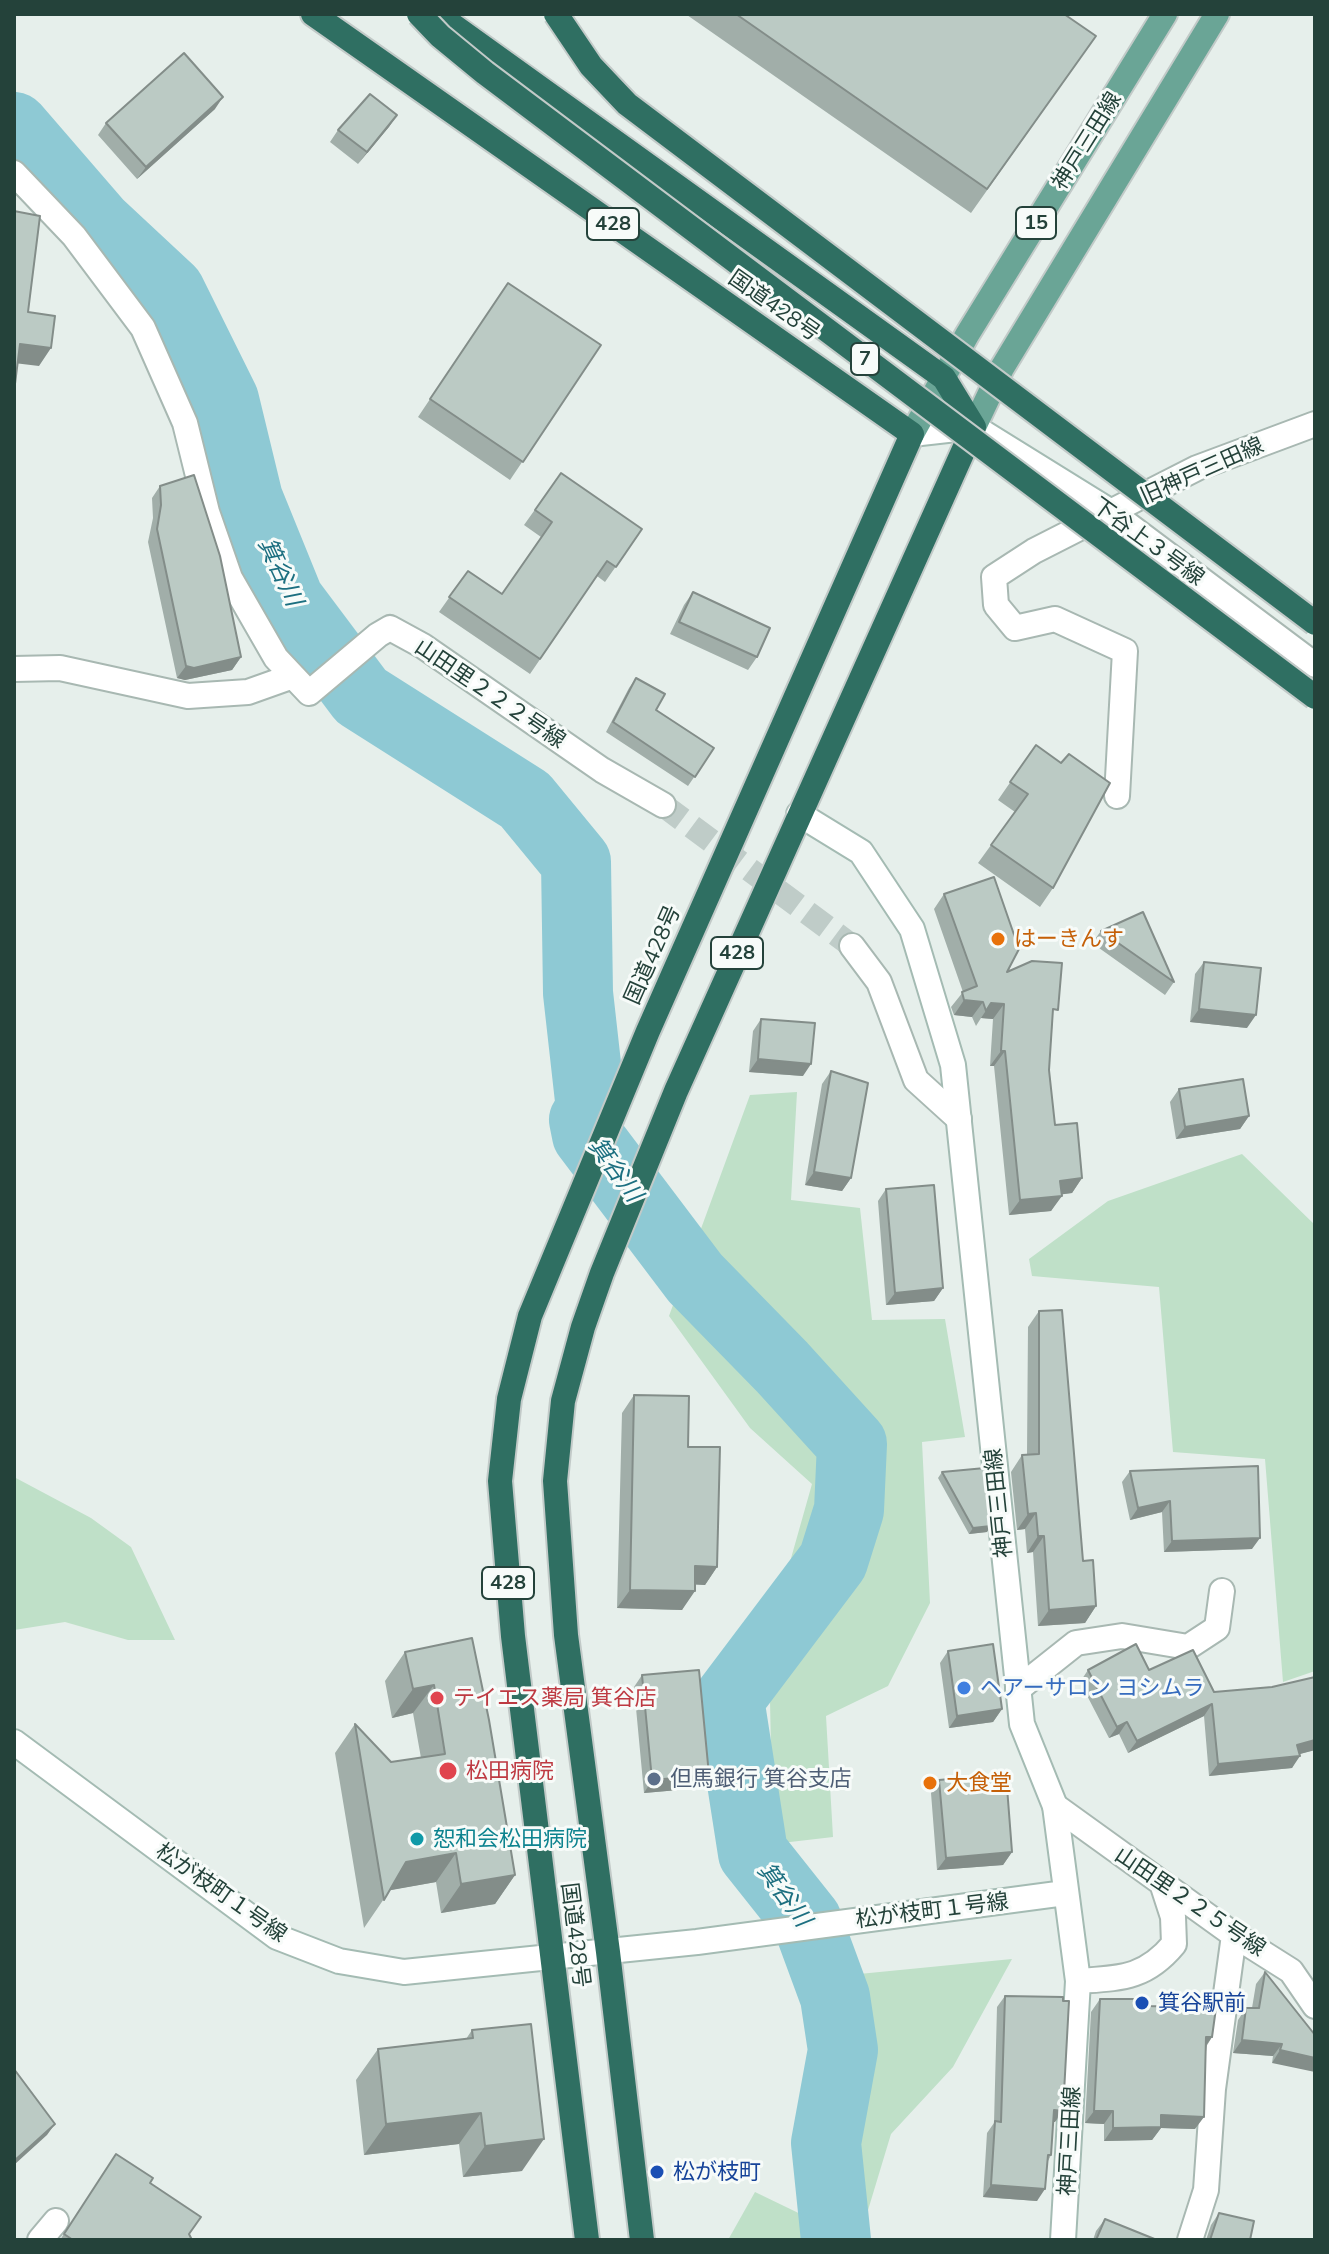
<!DOCTYPE html>
<html>
<head>
<meta charset="utf-8">
<style>
	body { margin:0 }
	#map { position:relative; width:1329px; height:2254px; overflow:hidden; background:#e6efeb; font-family:Mulish,sans-serif }
	canvas { display:block }
	.frame { position:absolute; inset:0; border:16px solid #24423a; pointer-events:none }
</style>
</head>
<body>
<div id="map">
<canvas width="1329" height="2254"></canvas>
<div class="frame"></div>
</div>
<script>
const c = document.querySelector('canvas').getContext('2d');
c.lineJoin = 'round';
function fill(path, color) { c.fillStyle = color; c.fill(path, 'evenodd'); }
function trace(path, color, width, dash) { c.strokeStyle = color; c.lineWidth = width; c.lineCap = dash ? 'butt' : 'round'; c.setLineDash(dash || []); c.stroke(path); }
function write(font, color, halo, rows, align = 'center') {
  c.font = font + ' Mulish,"Noto Sans JP",sans-serif'; c.lineWidth = 6; c.setLineDash([]); c.textBaseline = 'middle'; c.strokeStyle = halo; c.fillStyle = color; for (const [text, x, y, turn = 0] of rows) {
    c.save(); c.translate(x, y); c.rotate((+turn || 0) * Math.PI / 180); c.textAlign = isNaN(turn) ? turn : align; if (halo) c.strokeText(text, 0, 0); c.fillText(text, 0, 0); c.restore();
  }
}
fill(new Path2D(`
	M797 1092 791 1200 860 1208 872 1320 945 1319 965 1437 922 1442 930 1603 888 1686 826 1716 833 1837 773 1844 770 1701 731 1661 786 1576 812 1484 750 1428 669 1316 750 1095Z
	M1242 1154 1315 1225V1671L1283 1682 1265 1459 1173 1452 1159 1287 1032 1276 1029 1259 1108 1201Z
	M14 1477 91 1518 131 1547 175 1640H128L65 1622 14 1630Z
	M1012 1959 953 2067 891 2134 859 2240H728L755 2192 815 2221 841 2162 863 2027 849 1975Z`), '#bfe0c8');
trace(new Path2D(`
	M14 127 97 223 170 291 224 400 248 499 289 600 361 696 525 800 576 862 578 993 591 1109 584 1120 587 1135 695 1278 782 1367 852 1444 849 1510 833 1561 729 1699 753 1853 807 1921 835 1997 843 2050 826 2143 836 2240`), '#8ec9d4', 70);
trace(new Path2D(`
	M663 805 852 946`), '#bfccc8', 24, [24, 12]);
const street = new Path2D(`
	M14 173 74 236 143 328 185 423 207 512 230 578 276 658 309 693 378 635 390 628 423 646 602 770 663 805
	M1111 512 1315 665
	M14 669 60 668 188 696 248 692 293 676
	M1117 796 1125 651 1055 619 1015 628 996 605 994 577 1034 551 1197 468 1315 424
	M852 946 879 982 916 1080 959 1119
	M1018 1689 1076 1643 1122 1636 1188 1647 1217 1628 1222 1591
	M1055 1806 1234 1935 1291 1971 1315 2006
	M1078 1981C1120 1978 1145 1979 1174 1944L1173 1917 1162 1883
	M40 2240 56 2221
	M1190 2240 1206 2190 1213 2089 1234 1935`);
const secondary = new Path2D(`
	M912 434 974 427 1111 512
	M799 814 861 852 912 929 953 1065 1022 1724 1055 1806 1078 1981 1063 2240
	M14 1742 277 1937 339 1961 404 1972 697 1942 1065 1893`);
const primary = new Path2D(`
	M974 427 1002 368 1217 14
	M912 434 967 335 1165 14`);
const highway = new Path2D(`
	M313 14 912 434 648 1031 530 1316 509 1399 500 1481 513 1636 587 2240
	M437 14 944 378 974 427 676 1091 602 1273 583 1327 563 1401 555 1481 566 1635 608 1952 642 2240`);
trace(street, '#a8b8b2', 28);
trace(secondary, '#a4bbb3', 28);
trace(primary, '#c2cac8', 28);
trace(highway, '#c2cac8', 28);
trace(street, '#fff', 24);
trace(secondary, '#fff', 24);
trace(primary, '#6aa596', 24);
trace(highway, '#2f6f62', 24);
const highwayBridge = new Path2D(`
	M419 14 440 36 485 73 1315 697
	M556 14 591 66 627 104 1315 623`);
trace(highwayBridge, '#c2cac8', 28, []);
trace(highwayBridge, '#2f6f62', 24);
fill(new Path2D(`
	M688 14H1064L1096 36 971 213 687 15Z
	M215 109 137 179 98 135 106 123Z
	M397 115 358 164 330 142 338 130Z
	M508 283 601 345 510 480 418 417Z
	M561 473 642 529 605 582 597 576 530 674 439 612 468 571 502 594 541 537 524 525Z
	M160 486 241 657 232 670 185 680 177 678 148 542 153 518 152 498Z
	M693 592 757 657 748 670 670 634 684 605Z
	M636 678 656 710 714 748 688 786 606 732 629 688Z
	M1036 745 1053 888 1040 907 978 863 1015 812 998 800Z
	M944 894 1007 972 1053 1017 1049 1070 1055 1125 1082 1178 1072 1193 1062 1194 1051 1211 1009 1215 994 1066H990L993 1019 981 1018 976 1026 972 1017 954 1015 951 1007 963 992 934 909Z
	M1101 931 1174 982 1165 995 1092 943Z
	M1204 962 1247 1028 1190 1022 1195 974Z
	M761 1019 803 1076 749 1072 753 1031Z
	M831 1071 851 1178 842 1191 805 1185 822 1084Z
	M1179 1089 1249 1116 1240 1129 1176 1139 1170 1102Z
	M886 1189 943 1288 934 1301 886 1305 878 1201Z
	M1039 1311 1083 1561 1096 1606 1085 1623 1038 1626 1033 1552 1027 1553 1025 1529 1017 1530 1011 1472 1022 1455H1027L1028 1327Z
	M634 1395 688 1447 717 1567 705 1585 695 1584 682 1610 617 1608 622 1413Z
	M1130 1471 1252 1549 1164 1552 1162 1512 1130 1520 1122 1482Z
	M942 1472 987 1532 969 1534 938 1478Z
	M472 1638 515 1875 495 1904 441 1913 436 1882 390 1890 364 1928 335 1753 355 1724 391 1762 421 1758 413 1713 392 1718 385 1681 405 1652Z
	M948 1651 1002 1709 993 1722 949 1728 940 1663Z
	M1088 1670H1149L1214 1692 1272 1687 1315 1677V1750L1299 1754 1292 1768 1209 1776 1204 1716 1128 1753 1119 1734 1109 1738 1080 1682Z
	M642 1675 701 1788 644 1793 634 1687Z
	M939 1780 1012 1852 1003 1865 937 1870 931 1793Z
	M1265 1972 1315 2035 1272 2063 1273 2056 1233 2053 1238 2020 1246 2008H1252L1256 1984Z
	M1005 1996 1055 2122H1053L1051 2155 1048 2161 1037 2201 983 2197 987 2133 994 2123 997 2007Z
	M1100 1999 1147 2006 1212 2037 1206 2047 1195 2129 1161 2128 1152 2140 1104 2141V2124L1085 2123 1091 2012Z
	M472 2030 522 2171 463 2177 459 2144 364 2155 356 2080 378 2049 466 2039Z
	M108 2166 150 2183 192 2240H60Z
	M1219 2213 1250 2240H1206L1211 2225Z
	M1105 2219 1157 2240H1093L1096 2231Z`), '#a1aea9');
fill(new Path2D(`
	M223 97 215 109 137 179 146 167Z
	M397 115 389 127 358 164 367 152Z
	M20 344 51 348 39 366 14 363Z
	M241 657 232 670 185 680 177 678 186 666Z
	M964 1000 983 1002 972 1017 954 1015Z
	M991 1003 1004 1004 993 1019 981 1018Z
	M1199 1009 1256 1015 1247 1028 1190 1022Z
	M1001 1051H1005L994 1066H990Z
	M758 1059 811 1064 803 1076 749 1072Z
	M1249 1116 1240 1129 1176 1139 1185 1127Z
	M814 1172 851 1178 842 1191 805 1185Z
	M1082 1178 1072 1193 1050 1196 1060 1181Z
	M1062 1196 1051 1211 1009 1215 1020 1200Z
	M943 1288 934 1301 886 1305 895 1293Z
	M1170 1501 1162 1512 1130 1520 1138 1508Z
	M1036 1513 1025 1529 1017 1530 1028 1514Z
	M991 1526 987 1532 969 1534 973 1528Z
	M1038 1536H1044L1033 1552 1027 1553Z
	M1260 1538 1252 1549 1164 1552 1172 1541Z
	M695 1566 717 1567 705 1585 682 1584Z
	M630 1590 695 1591 682 1610 617 1608Z
	M1096 1606 1085 1623 1038 1626 1049 1610Z
	M434 1685 413 1713 392 1718 413 1689Z
	M1212 1704 1204 1716 1128 1753 1137 1741Z
	M1002 1709 993 1722 949 1728 957 1716Z
	M1127 1722 1119 1734 1109 1738 1117 1727Z
	M1315 1740V1750L1289 1757 1297 1745Z
	M1300 1756 1292 1768 1209 1776 1218 1764Z
	M709 1775 701 1788 644 1793 652 1780Z
	M1012 1852 1003 1865 937 1870 946 1858Z
	M456 1853 436 1882 386 1891 406 1862Z
	M515 1875 495 1904 441 1913 461 1884Z
	M1206 2037H1212L1203 2050Z
	M1242 2040 1282 2044 1273 2056 1233 2053Z
	M1280 2050 1315 2058V2072L1272 2063Z
	M1054 2110 1063 2111 1055 2122H1046Z
	M1094 2111H1113L1104 2124 1085 2123Z
	M481 2113 459 2144 364 2155 386 2124Z
	M1161 2115 1204 2117 1195 2129 1161 2128 1152 2140 1104 2141 1113 2128Z
	M55 2124 47 2135 14 2165V2161Z
	M544 2139 522 2171 463 2177 485 2146Z
	M991 2185 1045 2189 1037 2201 983 2197Z`), '#838d89');
const building = new Path2D(`
	M736 14H1064L1096 36 987 189Z
	M184 53 223 97 146 167 106 123Z
	M370 94 397 115 367 152 338 130Z
	M14 211 40 216 28 312 55 316 51 348 20 344 14 392Z
	M508 283 601 345 523 462 430 399Z
	M561 473 642 529 616 567 607 561 540 659 449 597 468 571 502 594 552 522 535 510Z
	M194 475 220 556 241 657 194 668 186 666 157 529 161 505 160 486Z
	M693 592 770 628 757 657 679 622Z
	M636 678 665 694 656 710 714 748 695 777 613 722Z
	M1036 745 1061 763 1069 754 1110 783 1053 888 991 845 1028 794 1010 782Z
	M994 877 1019 949 1007 972 1032 961 1062 963 1058 1010 1053 1009 1049 1070 1055 1125 1077 1123 1082 1178 1060 1181 1062 1196 1020 1200 1005 1051H1001L1004 1004 991 1003 986 1011 983 1002 964 1000 962 992 977 986 944 894Z
	M1143 912 1174 982 1101 931Z
	M1204 962 1261 968 1256 1015 1199 1009Z
	M761 1019 815 1023 811 1064 758 1059Z
	M831 1071 868 1083 851 1178 814 1172Z
	M1243 1079 1249 1116 1185 1127 1179 1089Z
	M934 1185 943 1288 895 1293 886 1189Z
	M1062 1310 1083 1561 1093 1560 1096 1606 1049 1610 1044 1536H1038L1036 1513 1028 1514 1022 1455 1039 1454V1311Z
	M634 1395 689 1396 688 1447H720L717 1567 695 1566V1591L630 1590Z
	M1258 1466 1260 1538 1172 1541 1170 1501 1138 1508 1130 1471Z
	M985 1468 991 1526 973 1528 942 1472Z
	M472 1638 489 1720 515 1875 461 1884 456 1853 406 1862 384 1900 355 1724 391 1762 445 1754 434 1685 413 1689 405 1652Z
	M993 1644 1002 1709 957 1716 948 1651Z
	M1136 1644 1149 1670 1193 1650 1214 1692 1272 1687 1315 1677V1740L1297 1745 1300 1756 1218 1764 1212 1704 1137 1741 1127 1722 1117 1727 1088 1670Z
	M699 1670 709 1775 652 1780 642 1675Z
	M1006 1774 1012 1852 946 1858 939 1780Z
	M1265 1972 1315 2035V2058L1280 2050 1282 2044 1242 2040 1246 2008H1259Z
	M1005 1996 1063 1997V2001H1069L1063 2111 1054 2110 1051 2155H1048L1045 2189 991 2185 995 2121 1001 2122Z
	M1100 1999H1146L1147 2006 1216 2008 1212 2037H1206L1204 2117 1161 2115V2127L1113 2128V2111H1094Z
	M531 2024 544 2139 485 2146 481 2113 386 2124 378 2049 473 2038 472 2030Z
	M14 2069 55 2124 14 2161Z
	M116 2154 153 2178 150 2183 201 2217 189 2234 192 2240H73L64 2234Z
	M1219 2213 1254 2221 1250 2240H1210Z
	M1105 2219 1157 2240H1096Z`);
fill(building, '#bbcac4');
trace(building, '#838d89', 2);
for (const [x, y, r, color] of [
	[998,939,8,"#e8710a"],
	[964,1688,8,"#3f7fe0"],
	[437,1698,8,"#e0444e"],
	[448,1771,10,"#e0444e"],
	[654,1779,8,"#5c6f8a"],
	[930,1783,8,"#e8710a"],
	[417,1839,8,"#0f9aa8"],
	[1142,2003,8,"#1a4fb4"],
	[657,2172,8,"#1a4fb4"]
]) { const dot = new Path2D(); dot.arc(x, y, r, 0, 2 * Math.PI); c.fillStyle = color; c.fill(dot); trace(dot, '#f7fbf9', 3); }
for (const [x, y, w] of [
	[1036,223,40],
	[613,224,52],
	[865,359,28],
	[737,953,52],
	[508,1583,52]
]) { const box = new Path2D(); box.roundRect(x - w / 2, y - 16, w, 32, 6); c.fillStyle = '#f7fbf9'; c.fill(box); trace(box, '#24423a', 2); }
write('bold 20px', '#24423a', null, [
	["15",1036,223],
	["428",613,224],
	["7",865,359],
	["428",737,953],
	["428",508,1583]
]);
write('22px', '#24423a', '#f7fbf9', [
	["神戸三田線",1087,141,-58],
	["国道428号",774,306,35],
	["旧神戸三田線",1202,471,-24],
	["下谷上３号線",1148,542,36],
	["山田里２２２号線",490,694,34],
	["国道428号",653,955,-66],
	["神戸三田線",999,1503,-96],
	["松が枝町１号線",221,1893,35],
	["山田里２２５号線",1190,1902,34],
	["松が枝町１号線",932,1911,-7],
	["国道428号",575,1935,83],
	["神戸三田線",1070,2141,-87]
]);
write('22px', '#c56008', '#f7fbf9', [
	["はーきんす",1014,939],
	["大食堂",946,1783]
], 'left');
write('22px', '#366cbe', '#f7fbf9', [
	["ヘアーサロン ヨシムラ",980,1688]
], 'left');
write('22px', '#be3a42', '#f7fbf9', [
	["テイエス薬局 箕谷店",453,1698],
	["松田病院",466,1771]
], 'left');
write('22px', '#4e5e75', '#f7fbf9', [
	["但馬銀行 箕谷支店",670,1779]
], 'left');
write('22px', '#0d838f', '#f7fbf9', [
	["恕和会松田病院",433,1839]
], 'left');
write('22px', '#164399', '#f7fbf9', [
	["箕谷駅前",1158,2003],
	["松が枝町",673,2172]
], 'left');
write('italic 24px', '#1c6f80', '#f7fbf9', [
	["箕谷川",280,572,65],
	["箕谷川",615,1170,54],
	["箕谷川",784,1895,54]
]);
</script>
</body>
</html>
